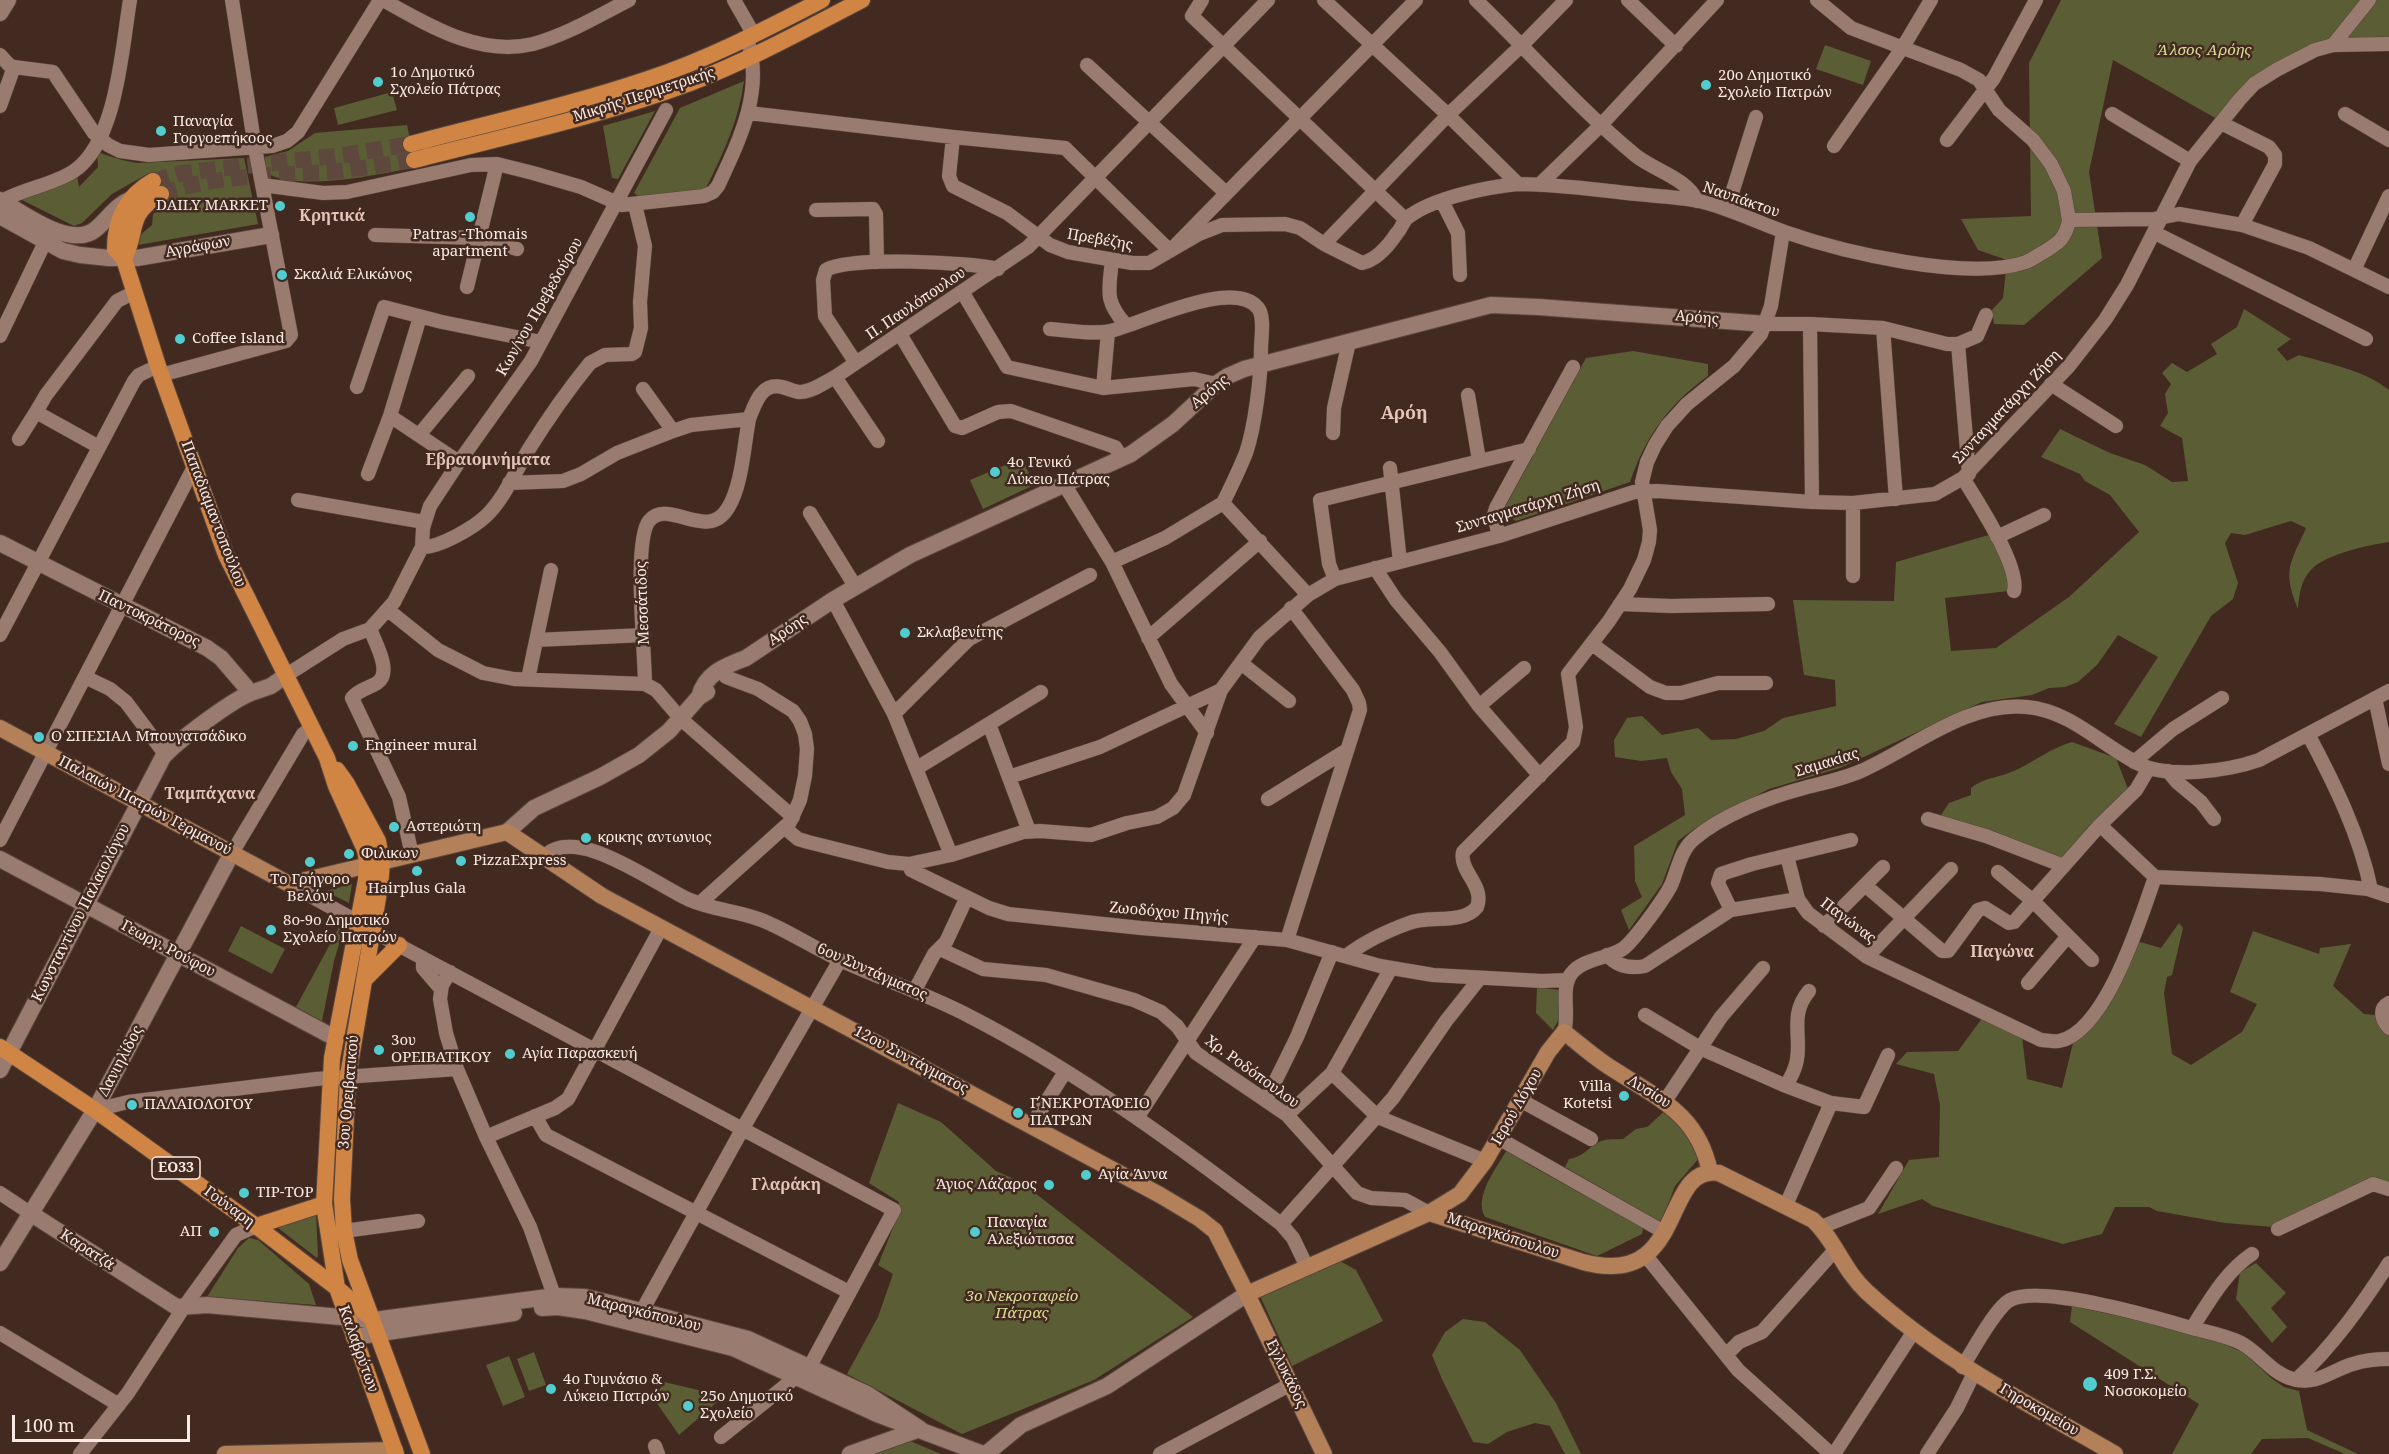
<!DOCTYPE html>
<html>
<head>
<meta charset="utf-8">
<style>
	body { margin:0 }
	#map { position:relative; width:2389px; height:1454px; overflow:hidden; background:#422a20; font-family:"Noto Serif",serif }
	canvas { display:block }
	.scale { position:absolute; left:12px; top:1415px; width:178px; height:27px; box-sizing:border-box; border:3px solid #faeae3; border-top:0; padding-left:8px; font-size:18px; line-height:21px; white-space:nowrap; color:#faeae3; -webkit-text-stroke:4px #422a20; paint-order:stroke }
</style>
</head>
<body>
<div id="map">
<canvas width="2389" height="1454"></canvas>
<div class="scale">100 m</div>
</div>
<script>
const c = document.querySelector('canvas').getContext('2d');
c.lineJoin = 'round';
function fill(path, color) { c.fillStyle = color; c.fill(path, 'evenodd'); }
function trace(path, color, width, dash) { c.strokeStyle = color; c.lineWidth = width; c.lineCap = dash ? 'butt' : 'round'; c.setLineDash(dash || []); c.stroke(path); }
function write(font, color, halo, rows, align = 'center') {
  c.font = font + ' "Noto Serif",serif'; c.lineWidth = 5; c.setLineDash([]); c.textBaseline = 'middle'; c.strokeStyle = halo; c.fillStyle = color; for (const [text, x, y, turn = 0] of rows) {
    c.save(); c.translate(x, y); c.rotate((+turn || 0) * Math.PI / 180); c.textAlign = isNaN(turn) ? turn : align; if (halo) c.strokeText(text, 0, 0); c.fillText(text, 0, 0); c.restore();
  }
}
fill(new Path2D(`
	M2061 0H2389V40L2316 44 2217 119 2113 60 2089 172 2102 258 2024 325 1994 324 1992 310 2003 298 2007 260 1978 250 1961 219 2031 216 2029 63Z
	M1825 45 1871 61 1863 85 1816 69Z
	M744 81C739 119 724 152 707 186L702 190 640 198 634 193 680 108Z
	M392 92 397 110 338 125 334 108Z
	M655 111 618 179 612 178 603 126Z
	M407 125 416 167C383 174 292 193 266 172L265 157 288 151 315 133Z
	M97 152 122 160 137 163 244 158 258 224 138 245C137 236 145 231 152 225L153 214 166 204 149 173 112 194 82 223 74 226 20 199 63 185 77 176 79 187 98 167Z
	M2244 309 2291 339 2277 349 2287 361 2299 355C2329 364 2364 370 2389 390V542C2369 545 2325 554 2311 570 2301 580 2299 595 2298 609 2282 570 2290 564 2306 528L2291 521 2245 535 2231 533 2225 543 2238 583 2233 599 2211 616 2141 737 2114 724 2158 657 2118 635 2097 665 2078 682 2065 687 2049 688 2032 695 1982 702 1840 768 1769 789 1694 829 1678 841 1662 884 1629 930 1621 910 1642 897 1635 881 1634 846 1685 815 1682 789 1671 772 1667 758 1641 761 1615 757 1614 740 1627 718 1642 716 1662 735 1698 728 1711 740 1736 739 1764 731 1783 718 1836 706 1835 680 1804 675 1793 600 1894 601 1896 562 1992 534 2009 571V591L1945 598 1951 651 1996 648 2069 597 2139 532 2110 495 2085 481 2080 474 2041 457 2060 429 2110 453 2145 465 2172 482 2188 481 2182 438 2160 426 2168 413 2165 394 2171 384 2162 373 2172 363 2187 372 2217 354 2211 344 2237 327Z
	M1633 351 1708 364V376C1668 405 1646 436 1630 482L1516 521 1502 513 1586 358Z
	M1022 458 1034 485 983 509 970 480Z
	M2072 742 2116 758 2128 789 2089 826 2061 858 1939 818 1949 803 1971 795V788C1984 777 2000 778 2016 770 2035 761 2051 748 2072 742Z
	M352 884 349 903 325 891Z
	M342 922 345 924 334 961 322 1021 296 1007Z
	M2179 923 2183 928 2172 975 2167 977 2164 993 2172 1054 2191 1065 2242 1032 2257 1004 2230 992 2253 931 2319 954 2320 948 2351 944 2333 986 2364 1014 2375 1015 2383 1031 2389 1035V1183L2377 1177 2273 1227 2225 1223 2157 1211 2149 1207H2115L2102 1234 2063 1244 1933 1206 1922 1199 1878 1214 1909 1160 1939 1157 1940 1105 1934 1074 1896 1064 1907 1052 1958 1051 1983 1017 2022 1036 2027 1079 2062 1088 2073 1043 2090 1028 2137 941 2161 948Z
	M241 926 285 949 272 974 228 951Z
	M1537 987 1559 990V1019L1553 1030 1536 1013Z
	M898 1103 941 1122 996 1171 1021 1182 1193 1317 1094 1380 962 1434 847 1374 878 1317 893 1274 878 1265 895 1223 899 1202 869 1183Z
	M1667 1109 1676 1118 1700 1157 1675 1186 1661 1222 1565 1167 1569 1159C1585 1156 1587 1148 1599 1142 1608 1138 1614 1140 1623 1139L1636 1129 1647 1127Z
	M1508 1148 1525 1158 1526 1163 1640 1226 1643 1229 1642 1234 1597 1256 1485 1217C1473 1196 1498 1166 1508 1148Z
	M316 1213 318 1256 317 1258 278 1228Z
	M249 1238 258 1240 309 1284 316 1305 207 1297 238 1248Z
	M1340 1261 1356 1270 1383 1321 1292 1366 1260 1296Z
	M2256 1263 2286 1293 2271 1308 2287 1327 2272 1343 2236 1299 2240 1272Z
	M2072 1306 2137 1320 2221 1343 2243 1352 2271 1378 2284 1387 2299 1391 2307 1430 2358 1454H2345L2308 1438 2262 1439 2251 1454H2172L2199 1404 2070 1322Z
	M1463 1319 1485 1322 1520 1350 1556 1403 1581 1454H1565L1550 1426 1535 1423 1507 1432 1488 1444 1473 1442 1441 1377 1432 1355 1445 1332Z
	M534 1352 546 1385 529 1391 517 1359Z
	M509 1356 525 1397 503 1406 486 1365Z
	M664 1382 724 1396 679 1435 654 1399Z
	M910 1441 941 1454H873Z`), '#5b5d34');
trace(new Path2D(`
	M153 181 182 173 344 155 411 144
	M161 194C213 175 273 176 328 172 357 169 386 165 414 160`), '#5e473d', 16, [16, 8]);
const minor = new Path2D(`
	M383 0C428 25 479 57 533 44 566 35 598 16 629 0
	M734 0 754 35
	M1202 0 1192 16 1405 219
	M1324 0 1448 115 1518 184C1558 184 1597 190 1636 194 1657 196 1679 197 1699 201 1729 208 1756 222 1785 232 1842 252 1968 282 2026 262 2031 260 2037 256 2042 253 2057 244 2066 239 2069 220L2154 219 2179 214 2219 221 2242 225 2309 248 2389 287
	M1476 0C1529 51 1578 108 1635 155 1653 170 1687 178 1697 201
	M1628 0 1676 46
	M1817 0 1851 28 1961 70 1979 80 1999 110 2033 140 2051 164 2064 191 2069 220
	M2333 45 2389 44
	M0 55 9 65 14 67 53 72 94 133 108 145 120 151 149 155 272 146 287 141 298 132 380 0
	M1087 65 1226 193
	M0 106 14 67
	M749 113 953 137 1065 148 1170 251 1416 0
	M2112 114 2190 161
	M2345 114 2389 140
	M2221 123 2269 147 2275 155V164L2242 225
	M953 137 949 176 953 186 1007 213 1050 245 1068 252 1132 263H1149L1199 234 1222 225 1285 224 1300 228 1324 244 1362 263C1376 260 1389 245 1397 233 1401 229 1403 222 1407 218 1432 198 1487 187 1518 184
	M1947 140 1994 78 2036 0
	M1834 146 1903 47 1931 0
	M262 185 323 193 347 192 471 165 497 164 533 173 581 187 622 205 704 196 713 192 718 186C739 141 765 89 747 39
	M1539 185 1601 125 1717 0
	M2 201C25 188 53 185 74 171 117 142 122 47 130 0
	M1442 201 1458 233 1460 275
	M1727 209 1756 117
	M816 210 873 209 876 214 877 262
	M2155 233 2366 339
	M375 235 479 238 517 249
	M1324 244 1448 115 1522 45 1566 0
	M1112 260C1109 291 1104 301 1126 325
	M2354 270 2389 196
	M467 287 497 164
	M963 293 1007 367 1103 388 1194 379 1216 384
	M1766 324H1810L1812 502
	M1810 324 1883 328 1947 344H1958L1977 336 1986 315
	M1883 328 1896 499
	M1050 329C1067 330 1094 335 1110 331 1141 324 1233 277 1258 308 1265 317 1261 338 1261 349 1261 378 1255 426 1246 453 1239 470 1231 487 1223 503L1308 595
	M900 334 955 426 962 428 998 412 1011 411 1115 447 1122 458
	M0 336 45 242
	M1958 344 1969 474
	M856 363 825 316 823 280 826 270C848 256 970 262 998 269
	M161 375 286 341 291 335 255 148 232 0
	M835 377 878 441
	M2051 384 2116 426
	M357 387 384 307 442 322 541 342
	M1103 388 1108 332
	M643 389 673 431
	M1468 395 1479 460
	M36 412 46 395 117 301 135 292
	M390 416 459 462
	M1333 433 1334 408 1349 342
	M419 435 468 376
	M19 439 36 412 99 447
	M1390 468 1400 562
	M368 474 390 416 420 317
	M1963 478C1977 501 2020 566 2014 591
	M509 483 563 481 581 474 617 453 673 431 691 425 749 419C755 404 761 382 782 387 788 388 794 392 800 392 812 392 825 382 835 377L1028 247 1268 0
	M1064 484 1112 562 1171 684 1207 733
	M298 500 424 522
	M1853 503V576
	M810 513 855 586
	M1499 536 1494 515 1496 508 1573 367
	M1997 537 2044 515
	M422 547C439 548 475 527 487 515 505 497 516 470 529 449 547 420 568 390 590 363L605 355 632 354 635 352 641 328 640 302 645 246 635 205
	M1112 562 1165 538 1223 503
	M1375 568 1396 600 1440 652 1479 706 1540 776
	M1335 579 1329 564 1320 500 1529 449
	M833 600 894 714 951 855
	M1620 604 1671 606 1768 604
	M388 610 438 650 483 673 514 679 645 684 656 690 681 719 793 817
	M370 629C375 642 393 673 377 683 369 688 358 690 352 698L399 797 412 855
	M0 635 134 381 139 375 158 366
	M1148 638 1260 541
	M536 640 644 635
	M1592 644 1650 687 1666 693H1681L1718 683H1766
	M1241 663 1289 701
	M285 676 343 639 370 629 394 602 422 547 423 528 430 506 459 462 531 361 666 110
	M85 677 110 689 126 702 165 754
	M528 679 551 570
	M645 684C645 654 633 541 649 521 668 497 707 543 728 508 742 486 744 445 749 419
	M2375 698 2389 764
	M1479 706 1524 668
	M894 714 969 639 1090 575
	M989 724 1029 831
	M2308 734C2334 783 2360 835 2371 890
	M2134 762 2173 729 2222 698
	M917 768 1041 692
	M2168 771 2177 782 2201 802 2214 819
	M1009 777 1100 747 1221 690
	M1268 799 1347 750
	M1928 819 1986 836 2064 866
	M2100 825 2155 877 2320 884 2368 889 2389 896
	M785 828 798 839 808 842 888 862 909 864 951 855 1023 832 1040 831 1091 835 1127 823 1157 817 1173 808 1184 795 1221 690 1260 637 1308 595 1335 579 1499 536 1634 492 1657 491 1812 502 1853 503 1935 494 1963 478 2069 366 2105 320 2127 285 2190 161 2240 99 2254 84 2278 69 2315 50 2333 45 2369 0
	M0 840 194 467
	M232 853 303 734 311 728
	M1787 856 1798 899
	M543 858C574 821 657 886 690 900 713 910 740 911 764 921 790 932 814 948 840 960 883 980 927 994 969 1016 1080 1073 1182 1148 1281 1224L1293 1238 1307 1267
	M909 864 911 870 989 908 1008 914 1141 928 1287 940 1380 966 1433 975 1542 981 1568 980
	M1998 872 2033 901 2092 960
	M289 884 358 922
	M1866 886 1942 951H1948L1978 910 1985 908 2009 923 2014 922 2100 825 2136 790 2149 768
	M700 903 790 822 800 800 805 776 807 749 805 734 800 721 793 711 758 689 726 677
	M1731 910 1718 883 1721 874 1752 864 1851 840
	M1824 926 1883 867
	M372 931 894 1210 810 1366 721 1437
	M1287 940 1360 710 1359 703 1353 690 1291 608
	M940 949 983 969 1046 975 1134 1000 1161 1012 1177 1026 1196 1053 1287 1115 1357 1193 1371 1198 1405 1200 1429 1213
	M1607 955C1617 966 1630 969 1645 966L1731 910 1798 899 1808 913 1867 957 2041 1040C2046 1040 2054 1042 2059 1041 2106 1032 2141 917 2155 877
	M1346 956C1364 942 1387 931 1409 923 1429 915 1463 925 1477 907 1485 885 1459 872 1463 852L1573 742 1576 727 1568 674 1609 621 1630 589 1644 560 1649 542 1650 530 1642 482 1647 462 1655 445 1667 426 1687 404 1734 366 1761 334 1771 306 1783 232
	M1867 957 1951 869
	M423 958V968L441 989
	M450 972 442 985 440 999 446 1033 457 1069 486 1137 530 1227 557 1304
	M2028 983 2068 936
	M915 990 934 954 946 942 967 897
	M2389 1003C2378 1009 2382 1020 2389 1028
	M1645 1015 1700 1048 1786 1086 1831 1103 1864 1107 1888 1055
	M1564 1032C1570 1014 1560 990 1571 974 1583 958 1609 959 1624 948 1635 939 1666 897 1672 883 1678 868 1681 850 1694 839 1722 815 1769 797 1804 788 1823 783 1843 779 1861 771 1913 748 1967 701 2027 707 2071 711 2101 745 2139 764 2169 779 2228 771 2259 760L2389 691
	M1332 1073 1378 1117 1485 1161
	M1786 1086C1790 1079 1794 1072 1796 1064 1803 1039 1788 1016 1809 991
	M1266 1100 1297 1037 1332 952
	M1520 1100 1591 1139
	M1665 1101 1721 1017 1763 968
	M95 1110 128 1102 316 1079 457 1069
	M1287 1115 1332 1073 1391 968
	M535 1116 546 1135 849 1292
	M1137 1118 1255 937
	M1031 1126 1065 1072
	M486 1137 555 1108 568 1099 661 928
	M1498 1138 1664 1232
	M0 1193 30 1213
	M1786 1205 1831 1103
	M1281 1224 1393 1098 1446 1021 1480 978
	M1821 1227 1869 1208 1896 1168
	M2278 1229 2373 1184 2389 1189
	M344 1231 418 1221
	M1646 1256 1738 1370 1831 1454
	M638 1318 743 1128 840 960
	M2192 1328C2209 1302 2225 1272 2252 1254
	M0 1333 119 1405
	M1726 1355 1739 1342 1762 1332 1835 1250
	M1962 1367C1973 1351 1995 1308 2010 1300 2041 1284 2153 1317 2188 1327 2206 1332 2225 1335 2241 1343 2260 1353 2272 1374 2293 1379 2316 1386 2332 1370 2353 1364 2365 1360 2377 1359 2389 1359
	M2296 1380C2333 1346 2362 1305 2389 1263
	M655 1446 658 1454
	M80 1454 128 1393 184 1307 236 1235 256 1226
	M1160 1454 1291 1384
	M1834 1454 1914 1331
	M1927 1454 1957 1408 1974 1373`);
const tertiary = new Path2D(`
	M0 13 8 0
	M0 200C23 213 71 250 96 229 109 218 115 206 131 199
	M0 216 63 251 80 255 109 258H137L271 235
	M0 543 207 648 221 658 251 693 271 686 285 676
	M699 697C705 674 724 666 746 658L833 600 910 555 1131 454 1173 424 1216 384 1228 376 1244 369 1491 305 1538 307 1766 324
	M507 832 534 808 600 777 639 755 669 731 699 697 707 692
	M0 859 335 1038
	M0 1070 163 757C176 742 232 700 251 693
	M30 1213 175 1306 179 1307 207 1305 374 1320 556 1296 585 1297 610 1303 748 1339 867 1394 920 1429
	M0 1263 95 1110 232 853
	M542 1308 558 1307 585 1311 733 1348 877 1414 983 1454
	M354 1337 514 1313
	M850 1454 920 1429
	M986 1454 1021 1425 1107 1386 1247 1294`);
const secondary = new Path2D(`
	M0 728 289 884 507 832 602 896 1160 1195 1200 1219 1215 1231 1247 1294 1324 1454
	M1429 1213 1583 1262C1688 1290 1660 1164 1719 1173L1813 1220C1835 1240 1843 1270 1867 1292 1941 1360 2029 1404 2115 1454
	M1247 1294 1429 1213 1460 1194 1485 1161 1548 1052 1564 1032C1581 1045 1597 1060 1616 1071 1661 1100 1698 1115 1710 1172
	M225 1454 395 1450`);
const primary = new Path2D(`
	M411 144C490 123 571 105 648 79 709 59 766 29 822 0
	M414 160C507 136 601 116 690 83 750 60 806 29 862 0
	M153 181C127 196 115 219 115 249L124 259 158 366 226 555 327 758 336 786 365 850 367 861 366 880 332 1058 324 1204 337 1288 396 1454
	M124 259C139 229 125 216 161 194
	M337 770 347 784 378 841 382 862 380 886 348 1076 342 1199 344 1231 350 1260 422 1454
	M364 980 399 945
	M0 1047 95 1110 256 1226 337 1288 371 1318
	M256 1226 324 1204`);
trace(minor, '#5a463d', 15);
trace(tertiary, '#5a463d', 18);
trace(secondary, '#5a463d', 18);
trace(primary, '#5a463d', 18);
trace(minor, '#997b6f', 14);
trace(tertiary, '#997b6f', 16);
trace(secondary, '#b48059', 16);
trace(primary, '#d08544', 16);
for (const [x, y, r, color] of [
	[378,82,6,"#52cdcf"],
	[1706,85,6,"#52cdcf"],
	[161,131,6,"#52cdcf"],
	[280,206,6,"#52cdcf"],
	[470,217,6,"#52cdcf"],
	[282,275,6,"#52cdcf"],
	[180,339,6,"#52cdcf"],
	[995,472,6,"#52cdcf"],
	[905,633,6,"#52cdcf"],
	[39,737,6,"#52cdcf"],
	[353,746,6,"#52cdcf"],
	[394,827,6,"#52cdcf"],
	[586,838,6,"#52cdcf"],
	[349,854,6,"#52cdcf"],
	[461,861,6,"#52cdcf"],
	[310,862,6,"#52cdcf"],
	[417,871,6,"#52cdcf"],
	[271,930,6,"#52cdcf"],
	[379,1050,6,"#52cdcf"],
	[510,1054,6,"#52cdcf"],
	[1624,1096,6,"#52cdcf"],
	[132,1105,6,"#52cdcf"],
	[1018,1113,6,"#52cdcf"],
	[1086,1175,6,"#52cdcf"],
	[1049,1185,6,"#52cdcf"],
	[244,1193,6,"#52cdcf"],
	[214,1232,6,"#52cdcf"],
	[975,1232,6,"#52cdcf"],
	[2090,1384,8,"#52cdcf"],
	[551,1389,6,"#52cdcf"],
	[688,1406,6,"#52cdcf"]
]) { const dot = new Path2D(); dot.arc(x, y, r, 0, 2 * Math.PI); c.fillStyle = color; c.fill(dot); trace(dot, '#422a20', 2); }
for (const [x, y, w] of [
	[176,1168,48]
]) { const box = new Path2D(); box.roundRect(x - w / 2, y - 11, w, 22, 4.5); c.fillStyle = '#422a20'; c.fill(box); trace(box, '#faeae3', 1.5); }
write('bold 14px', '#faeae3', null, [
	["ΕΟ33",176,1168]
]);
write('italic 15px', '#dbdf94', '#422a20', [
	["Άλσος Αρόης",2204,51],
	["3o Νεκροταφείο",1022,1297],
	["Πάτρας",1022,1314]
]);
write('15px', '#faeae3', '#422a20', [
	["1ο Δημοτικό",390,73],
	["Σχολείο Πάτρας",390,90],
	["20ο Δημοτικό",1718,76],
	["Σχολείο Πατρών",1718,93],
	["Παναγία",173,122],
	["Γοργοεπήκοος",173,139],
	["DAILY MARKET",268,206,"right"],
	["Patras -Thomais",470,235,"center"],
	["apartment",470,252,"center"],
	["Σκαλιά Ελικώνος",294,275],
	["Coffee Island",192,339],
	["4ο Γενικό",1007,463],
	["Λύκειο Πάτρας",1007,480],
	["Σκλαβενίτης",917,633],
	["Ο ΣΠΕΣΙΑΛ Μπουγατσάδικο",51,737],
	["Engineer mural",365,746],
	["Αστεριώτη",406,827],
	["κρικης αντωνιος",598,838],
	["Φιλικων",361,854],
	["PizzaExpress",473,861],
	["Το Γρήγορο",310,880,"center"],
	["Βελόνι",310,897,"center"],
	["Hairplus Gala",417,889,"center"],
	["8o-9ο Δημοτικό",283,921],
	["Σχολείο Πατρών",283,938],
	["3ου",391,1041],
	["ΟΡΕΙΒΑΤΙΚΟΥ",391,1058],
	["Αγία Παρασκευή",522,1054],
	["Villa",1612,1087,"right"],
	["Kotetsi",1612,1104,"right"],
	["Γ΄ΝΕΚΡΟΤΑΦΕΙΟ",1030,1104],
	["ΠΑΤΡΩΝ",1030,1121],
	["ΠΑΛΑΙΟΛΟΓΟΥ",144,1105],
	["Αγία Άννα",1098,1175],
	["Άγιος Λάζαρος",1037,1185,"right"],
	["TIP-TOP",256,1193],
	["Παναγία",987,1223],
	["Αλεξιώτισσα",987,1240],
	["ΑΠ",202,1232,"right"],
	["409 Γ.Σ.",2104,1375],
	["Νοσοκομείο",2104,1392],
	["4ο Γυμνάσιο &",563,1380],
	["Λύκειο Πατρών",563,1397],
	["25ο Δημοτικό",700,1397],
	["Σχολείο",700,1414]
], 'left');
write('15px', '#faeae3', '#422a20', [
	["Μικρής Περιμετρικής",644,95,-18],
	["Ναυπάκτου",1741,200,19],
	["Πρεβέζης",1100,240,10],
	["Αγράφων",198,247,-10],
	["Π. Παυλόπουλου",916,304,-34],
	["Κων/νου Πρεβεδούρου",540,307,-60],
	["Αρόης",1697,318,5],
	["Αρόης",1210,392,-39],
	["Συνταγματάρχη Ζήση",2007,407,-47],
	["Συνταγματάρχη Ζήση",1528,507,-17],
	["Παπαδιαμαντοπούλου",213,514,69],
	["Μεσσάτιδος",643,603,-92],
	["Παντοκράτορος",149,619,26],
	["Αρόης",788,630,-34],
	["Σαμακίας",1827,763,-17],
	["Παλαιών Πατρών Γερμανού",145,806,28],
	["Κωνσταντίνου Παλαιολόγου",81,913,-63],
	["Ζωοδόχου Πηγής",1169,913,5],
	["Παγώνας",1848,921,37],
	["Γεωργ. Ρούφου",168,949,28],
	["6ου Συντάγματος",872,972,24],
	["12ου Συντάγματος",911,1060,28],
	["Δανιηλίδος",121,1061,-62],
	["Χρ. Ροδόπουλου",1252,1072,36],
	["3ου Ορειβατικού",349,1092,-85],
	["Λυσίου",1649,1092,32],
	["Ιερού Λόχου",1517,1107,-60],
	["Γούναρη",229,1207,36],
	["Μαραγκόπουλου",1503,1236,18],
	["Καρατζά",87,1250,33],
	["Μαραγκόπουλου",644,1313,14],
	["Καλαβρύτων",358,1349,70],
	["Εγλυκάδος",1286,1374,64],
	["Γηροκομείου",2039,1410,30]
]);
write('bold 16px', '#e5c5b8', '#422a20', [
	["Κρητικά",332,216],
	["Εβραιομνήματα",488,460],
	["Ταμπάχανα",210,794],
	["Παγώνα",2002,952],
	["Γλαράκη",786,1185]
]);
write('bold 18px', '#e5c5b8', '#422a20', [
	["Αρόη",1404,414]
]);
</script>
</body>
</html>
